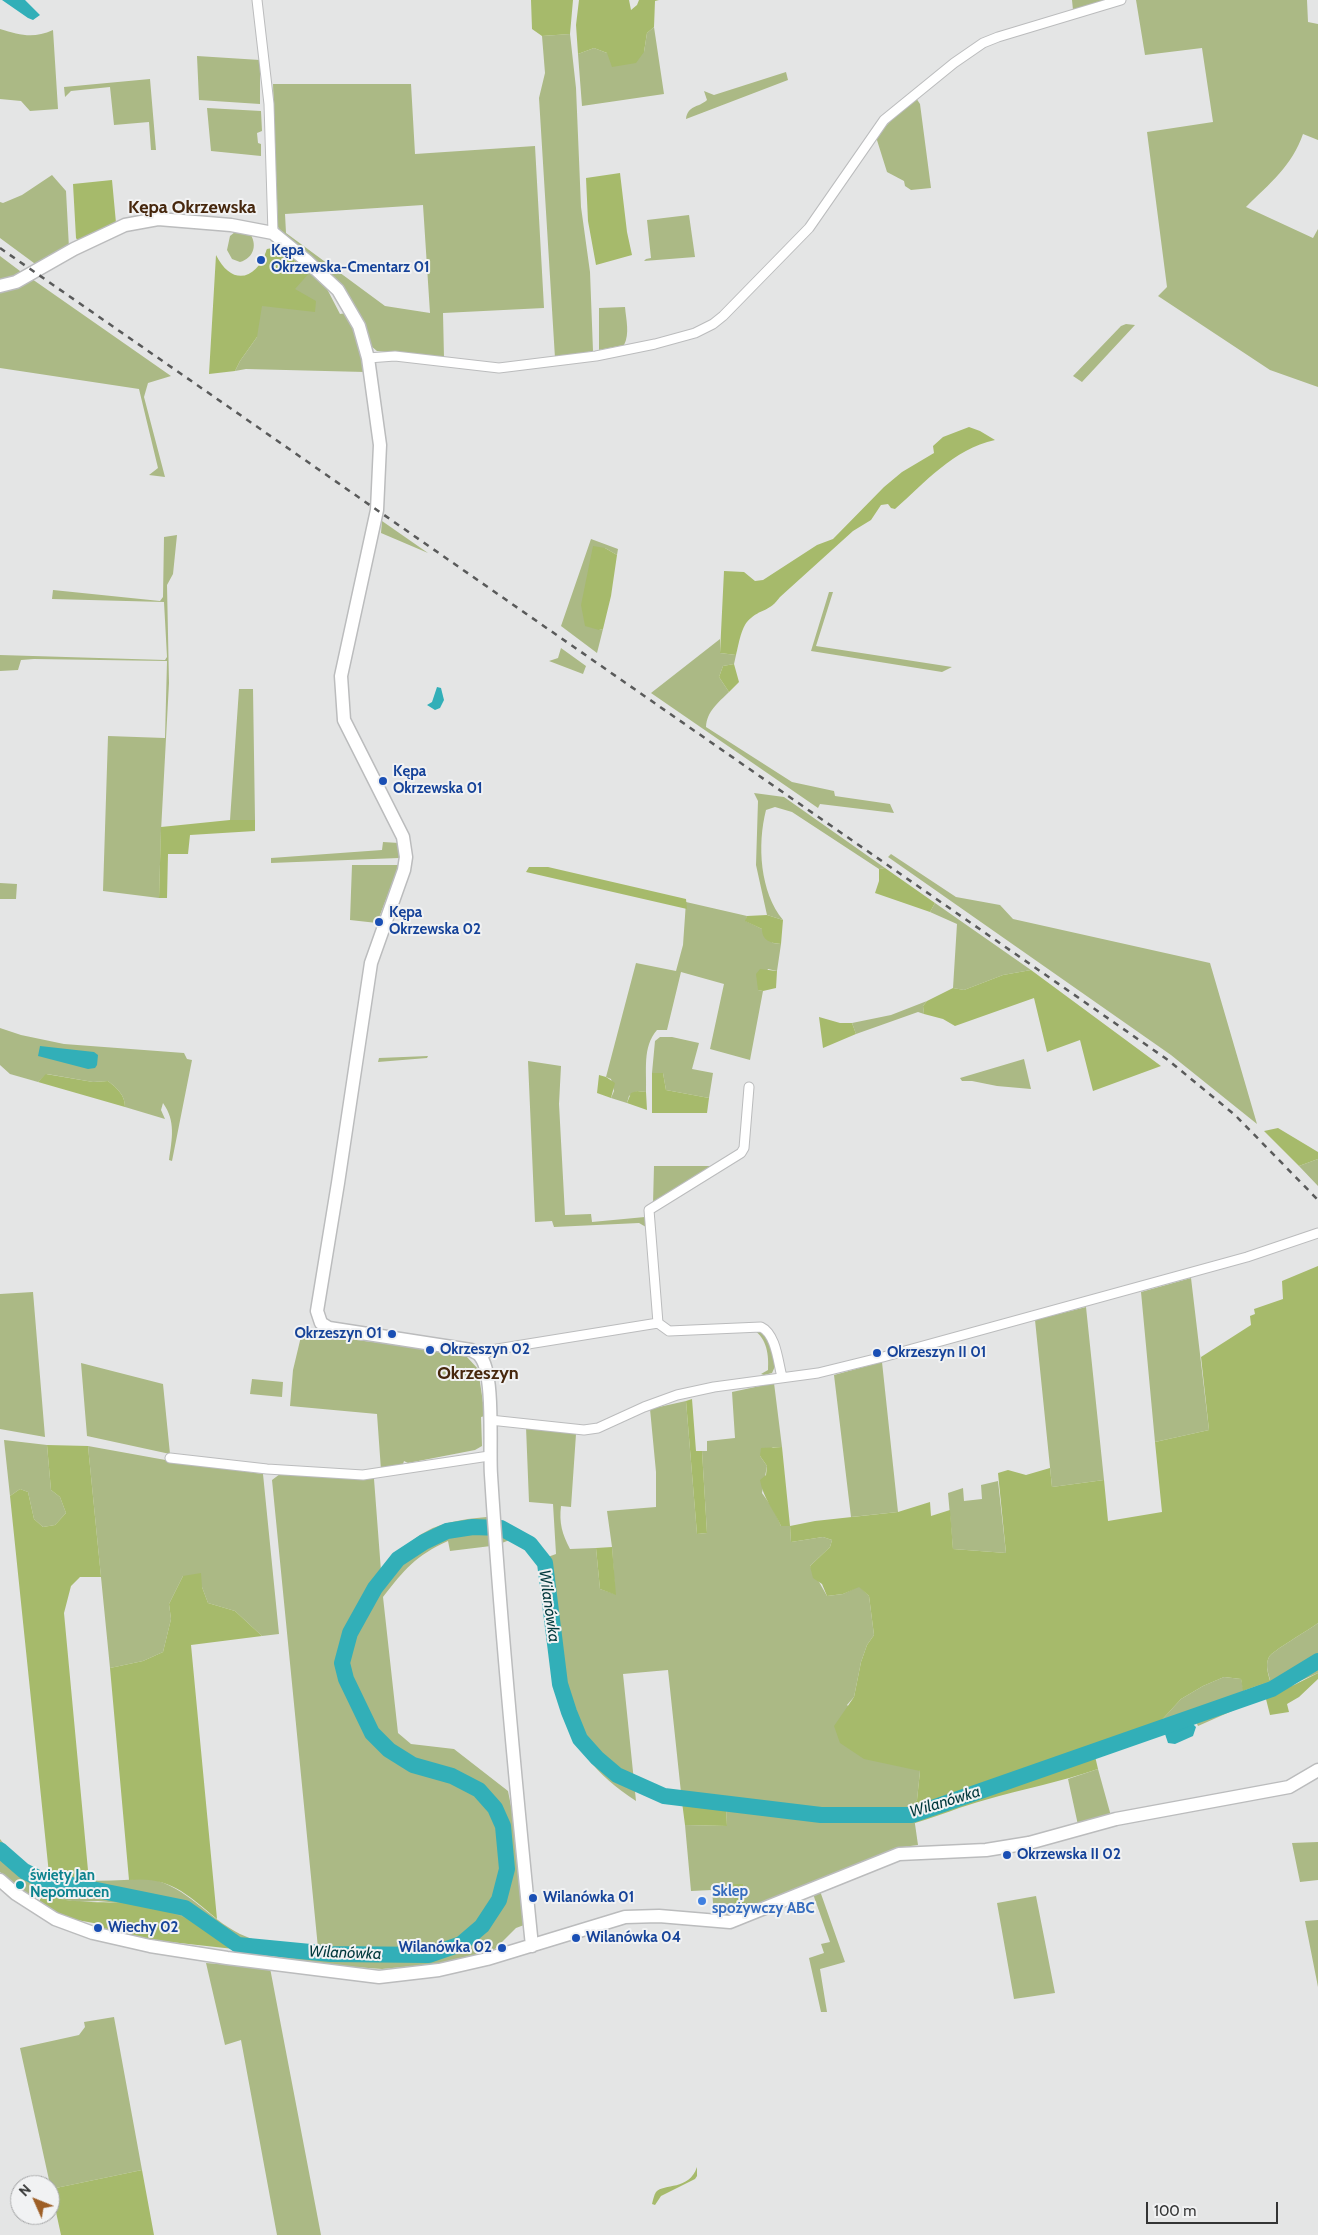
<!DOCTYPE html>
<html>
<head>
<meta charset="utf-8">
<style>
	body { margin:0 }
	#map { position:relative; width:1318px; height:2235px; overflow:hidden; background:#e4e5e5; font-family:Cabin,sans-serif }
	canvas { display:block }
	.north { position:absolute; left:10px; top:2175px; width:50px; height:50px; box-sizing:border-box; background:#f1f2f3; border:1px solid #a5a6a7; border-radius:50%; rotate:314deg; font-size:14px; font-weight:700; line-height:20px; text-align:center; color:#333434 }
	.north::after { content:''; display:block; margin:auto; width:18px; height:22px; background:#9e5f26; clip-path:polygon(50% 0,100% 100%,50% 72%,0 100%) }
	.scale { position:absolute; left:1146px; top:2202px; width:132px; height:22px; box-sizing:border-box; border:2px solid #333434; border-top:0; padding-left:6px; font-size:15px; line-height:18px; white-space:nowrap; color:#333434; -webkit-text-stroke:4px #f1f2f3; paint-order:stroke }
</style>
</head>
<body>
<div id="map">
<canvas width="1318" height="2235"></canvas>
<div class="north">N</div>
<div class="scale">100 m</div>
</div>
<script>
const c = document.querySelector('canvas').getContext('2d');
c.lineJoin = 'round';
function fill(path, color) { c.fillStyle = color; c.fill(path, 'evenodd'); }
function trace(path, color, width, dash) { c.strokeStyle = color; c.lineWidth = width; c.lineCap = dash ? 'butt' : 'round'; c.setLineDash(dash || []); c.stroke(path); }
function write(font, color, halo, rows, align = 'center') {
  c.font = font + ' Cabin,sans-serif'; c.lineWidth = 4; c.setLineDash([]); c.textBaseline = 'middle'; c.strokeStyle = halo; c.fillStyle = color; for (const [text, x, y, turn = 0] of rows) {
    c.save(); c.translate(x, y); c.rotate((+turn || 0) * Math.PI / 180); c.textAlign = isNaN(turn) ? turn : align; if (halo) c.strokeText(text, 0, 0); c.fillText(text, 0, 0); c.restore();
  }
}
fill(new Path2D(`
	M1072 0H1105L1073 10Z
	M1136 0H1307L1308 22 1318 24V140L1303 134C1292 166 1270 183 1246 207L1313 238 1318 229V387L1270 370 1158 296 1167 287 1147 132 1213 122 1202 48 1145 55Z
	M654 27 664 94 582 106 578 54 594 48 607 53 644 52 647 33Z
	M0 29C20 35 33 39 53 30L58 109 30 111 21 101 0 99Z
	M570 34 576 88 581 207 590 272 593 351 555 358 539 98 545 73 542 36Z
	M197 56 260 60V104L199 100Z
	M786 72 788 80 686 119C688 105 698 108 707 100L704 91 714 95Z
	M150 79 156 150H151L149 122 114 125 110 87 71 91 65 97 64 87Z
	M273 84H411L415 154 535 146 544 308 443 313 444 358 377 351 371 346 346 297 330 274 283 235 278 227ZM423 205 430 313 385 306 286 233 285 214Z
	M916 98 920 104 931 188 911 190 905 186 904 181 887 172 876 137 896 115Z
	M207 108 261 111 262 131 257 133 258 143 261 144V156L211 151Z
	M52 175 66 191 69 248 38 266 0 238V202L3 203 22 195Z
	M689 215 695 257 644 261 646 259 651 258 647 220Z
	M235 232H249C258 244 254 258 240 262L232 259 227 250 230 236Z
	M267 249 310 272 326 287 340 314 347 313 360 346 365 372 246 369 235 371 240 361 257 337 256 270 263 263Z
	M0 256 24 274 0 282Z
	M32 279 171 376 148 383 144 397 165 477 149 475 158 468 139 389 0 368V290Z
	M625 307C626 319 630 334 624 345L599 350V308Z
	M1126 324 1135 325 1082 382 1073 376 1121 326Z
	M382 521 428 553 381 533Z
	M177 535 173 574 167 585 169 683 161 831 159 898 103 891 108 736 165 738 167 661 34 659 21 660 18 670 0 671V655L165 660 167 657 164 602 52 599 53 590 160 601 163 597 164 537Z
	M591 539 618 549 617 555 605 548 599 630 603 629 597 653 561 626Z
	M829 592H833L816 646 952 667 942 672 811 651Z
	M720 639V653L736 655 734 664 723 666 719 677 729 692C718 703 707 711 706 727L792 782 834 791 835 796 890 804 894 813 820 804 818 808 651 693Z
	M561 648 586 666 583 674 549 661 558 658Z
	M239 689H253L255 820H230Z
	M754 793 784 797 885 868 879 869 792 812 775 807 766 810C757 845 760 892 783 920L767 915 756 865 758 801Z
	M383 842 399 843 401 854 399 858 271 863V858L382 850Z
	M891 854 956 897 1000 905 1013 919 1210 963 1257 1124 1171 1055 888 857Z
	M352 865H399L377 923 350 920Z
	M0 883 17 884 16 899H0Z
	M686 902 747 916 746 921 762 929 773 943 781 944 777 971 768 969 758 990 763 991 750 1060 710 1049 724 984 681 972 667 1030H657C642 1047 647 1071 646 1092L637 1091 629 1096 627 1103 611 1098 614 1091 611 1079 606 1077 636 963 676 971 683 945Z
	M935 903 1031 970 1003 975 964 990 953 988 957 924 930 912Z
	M927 1001 923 1006 924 1014 918 1012 856 1034 852 1023 891 1015Z
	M0 1028 21 1035 64 1044 184 1053 187 1059 192 1060 172 1161 169 1160C172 1139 176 1121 163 1103L161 1110 165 1119 125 1107C125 1095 117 1088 108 1081L93 1082 47 1074 38 1082 10 1074 0 1065Z
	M672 1037 699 1043 692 1069 713 1073 709 1098 666 1090 663 1073H652L655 1041 660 1037Z
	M428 1056 427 1058 378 1062 379 1058Z
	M1024 1059 1031 1089 997 1086 972 1081H962L960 1078Z
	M528 1061 561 1066 559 1104 565 1215 591 1214 592 1222 645 1217 646 1227 639 1223 554 1227 552 1221 535 1222Z
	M1318 1159V1186L1299 1166Z
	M654 1166H716L653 1204Z
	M1191 1278 1209 1430 1155 1442 1141 1292Z
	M33 1292 45 1437 0 1429V1294Z
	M1086 1307 1104 1480 1052 1487 1035 1320Z
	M303 1328 340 1338 398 1345 467 1357 478 1369 485 1416 481 1417 482 1446 475 1450 408 1463 404 1461 402 1467 381 1470 377 1414 290 1406 293 1370Z
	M754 1330C771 1333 771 1350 776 1364L772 1373 764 1375 761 1374 768 1370C769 1355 767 1339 754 1330Z
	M882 1362 898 1512 851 1517 834 1375Z
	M81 1363 163 1384 170 1454 87 1436Z
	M252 1379 283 1382 282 1397 250 1394Z
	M774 1383 782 1447H773L760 1456 767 1466 762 1493 774 1510 781 1526H790L791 1542 823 1537 832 1540 830 1547 810 1566 827 1596 843 1594 859 1586 869 1596 874 1635 867 1645 861 1662 854 1697 847 1705 920 1771 917 1800 907 1810H913L1084 1753 1158 1724 1181 1699 1203 1686 1224 1677 1241 1679 1244 1691 1270 1680C1268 1672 1265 1665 1269 1657 1272 1651 1309 1630 1318 1623V1673L1198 1726 1195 1719 1095 1756 914 1817 918 1845 903 1847 746 1911 743 1884H734L736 1915 722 1917 714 1915 712 1890 691 1891 685 1825 727 1826 726 1808 682 1802 668 1670 623 1674 636 1801C596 1775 573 1747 560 1700L538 1567C533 1554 525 1546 512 1539L502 1543 499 1521C518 1528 537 1539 545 1558L556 1554 553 1504 529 1502 526 1427 576 1434 571 1507 561 1506C559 1523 562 1534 570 1549L596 1548 600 1589 615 1594 612 1547 607 1511 656 1507V1472L650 1409 686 1401 697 1534 707 1533 702 1451H707V1441L735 1438 732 1392Z
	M4 1440 47 1445 51 1490 60 1497 66 1513 55 1525 43 1527 34 1519 28 1492 20 1489 10 1496Z
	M88 1446 171 1461 263 1474 279 1634 262 1636 235 1611 208 1603 202 1587 183 1576 169 1604 171 1619 163 1652 143 1661 110 1668Z
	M280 1474 374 1479 381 1571C419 1531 431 1522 487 1517L491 1546 450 1551 448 1541C415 1556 405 1569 383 1597L398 1733 411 1744 454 1749 508 1791 514 1821 524 1925 516 1928 495 1949 469 1958 436 1964 382 1969 314 1964 243 1950 194 1922 141 1905 98 1901 79 1902 52 1898 42 1893 49 1874C74 1882 98 1881 124 1880 132 1880 143 1877 151 1879 187 1887 208 1918 240 1934 265 1946 292 1946 318 1948L272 1480Z
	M998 1481 1006 1553 953 1549 948 1493 963 1488 964 1501 982 1499 981 1485Z
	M1098 1769 1111 1816 1078 1825 1068 1779Z
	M0 1839 14 1857 40 1871 35 1890 30 1896 18 1889 0 1872Z
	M1318 1842V1880L1300 1882 1292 1843Z
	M820 1891 845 1962 820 1969 827 2012H821L809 1958 824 1953 821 1944 830 1942 813 1894Z
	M1036 1896 1055 1993 1014 1999 997 1903Z
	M1318 1920V1987L1305 1921Z
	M206 1963 270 1968 321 2235H277L241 2040 225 2045Z
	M114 2017 142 2170 51 2189 20 2048 79 2035 85 2027 84 2022Z`), '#abb985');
fill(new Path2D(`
	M531 0H573L570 34 542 36 532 29Z
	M579 0H629L631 10 637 5 639 0H659L655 1 654 27 647 33 644 52 636 63 612 67 607 53 594 48 578 54 576 25Z
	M620 173 627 232 632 255 596 265 588 221 586 178Z
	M112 180 116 223 78 241 76 238 73 184Z
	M283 246 311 271 295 289 316 301 315 312 262 306 257 337 240 361 235 371 209 374 216 255C232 287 257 280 267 249Z
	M969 427 980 431 995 440C953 449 925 483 895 509L891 508 888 504 881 505 871 520 853 531 780 597C769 612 763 608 751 618 741 625 739 644 736 655L720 653 724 571 744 572 755 581 763 580 817 545 833 539 884 487 902 472 934 453 933 446 943 437Z
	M593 546 605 548 617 555 611 596 603 629 599 630 585 626 581 605Z
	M734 664 739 682 729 692 719 677 723 666Z
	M230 820H255V831L190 835 188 854H168L167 898H159L161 827Z
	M529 867H548L686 899 687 909 526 872Z
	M885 868 935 903 930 912 875 893 879 881V869Z
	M767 915 783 920 781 944C771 943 762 941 762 929L745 921 747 916Z
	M760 969 777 971 776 988 763 991 758 990 756 974Z
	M1031 970 1161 1066 1093 1091 1080 1040 1047 1052 1034 998 955 1026 943 1019 924 1014 923 1006 927 1001 953 988 964 990 1003 975Z
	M819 1017 840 1023H852L856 1034 823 1048Z
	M652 1073H663L666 1090 709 1098 707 1113H652Z
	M46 1074 93 1082 108 1081C117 1088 125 1095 125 1107L38 1082Z
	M599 1075 606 1077 615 1083 611 1098 597 1093Z
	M637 1091 646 1092 647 1110 627 1103 631 1093Z
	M1278 1128 1318 1152V1159L1299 1166 1264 1131Z
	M1318 1266V1623C1309 1630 1272 1651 1269 1657 1265 1665 1268 1673 1270 1681L1243 1691 1241 1679 1224 1677 1203 1686 1181 1699 1159 1723 1084 1753 913 1810H906L917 1800 920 1771 864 1759 840 1743 834 1726 854 1697 861 1662 867 1645 874 1635 869 1596 859 1587 843 1594 827 1596 822 1584 813 1578 810 1566 830 1547 832 1540 823 1537 791 1542 790 1526H781C774 1510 763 1498 760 1480L766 1475 767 1466 760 1456 761 1448 782 1447 790 1526 815 1521 898 1512 930 1502 931 1516 950 1510 953 1549 1006 1553 998 1473 1008 1470 1026 1475 1050 1468 1052 1487 1104 1480 1108 1521 1162 1512 1155 1442 1209 1430 1201 1357 1251 1325 1250 1316 1255 1314 1254 1309 1283 1299 1282 1281Z
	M692 1399 696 1451H702L707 1533 697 1534 686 1401Z
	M47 1445 88 1446 101 1577H80L71 1586 64 1613 89 1881 68 1880 49 1874 10 1496 20 1489 28 1492 34 1519 43 1527 55 1525 66 1513 60 1497 51 1490Z
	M612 1547 616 1595 600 1589 596 1548Z
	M201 1573 202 1587 208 1603 235 1611 262 1636 191 1645 217 1919C188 1895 170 1876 129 1880L110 1668 143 1661 163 1652 171 1619 169 1604 183 1576Z
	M1318 1673V1679L1299 1697 1287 1704 1289 1712 1270 1715 1265 1695 1294 1685Z
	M1095 1756 1098 1769C1061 1782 1023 1789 985 1800 962 1806 939 1816 915 1823L914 1817Z
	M682 1802 726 1807 727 1826 685 1825Z
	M733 1884H743L746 1911 736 1915Z
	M42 1893C73 1907 108 1899 141 1905 163 1910 187 1917 207 1928 219 1935 230 1943 243 1950L143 1939 101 1928 99 1924 66 1918 39 1903Z
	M697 2167V2176L695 2179 661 2196 655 2205 652 2204C653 2200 654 2195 656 2192 664 2183 689 2191 697 2167Z
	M142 2170 154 2235H61L51 2189Z`), '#a6ba6b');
fill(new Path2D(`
	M2 0H25L40 15 33 20 28 18Z
	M437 687 441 688 444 700 440 708 435 710 427 705 432 702Z
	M40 1046 94 1052 98 1055 97 1065 95 1068 88 1069 38 1056Z
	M1193 1724 1196 1727 1193 1736 1175 1744 1168 1743 1165 1734Z`), '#32afb8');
trace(new Path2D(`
	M0 1850 24 1871 38 1878 185 1908 238 1945 331 1954 429 1955 461 1944 482 1926 499 1900 507 1869 503 1826 495 1808 479 1790 452 1776 413 1765 389 1750 372 1733 346 1679 342 1663 350 1633 375 1588 398 1559 424 1542 447 1531 473 1527 501 1528 530 1544 545 1563 560 1684 569 1712 580 1739 597 1758 617 1775 664 1796 821 1815H912L1272 1689 1318 1661`), '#32afb8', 16);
const street = new Path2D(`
	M257 0 269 104 273 233
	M368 358 395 356 499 368 596 356 655 344 695 333 713 324 723 316 809 228 884 120 954 63 983 43 998 37 1121 0
	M658 1323 649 1210 741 1153 744 1148 749 1087
	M481 1357 491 1350 658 1323 669 1331 761 1327C776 1334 778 1362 782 1377
	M490 1420 584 1430 598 1428 644 1407 677 1395 714 1387 818 1373 883 1357 1247 1257 1318 1233
	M170 1458 267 1469 363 1475 489 1456`);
const secondary = new Path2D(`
	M0 286 16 282 74 249 125 225 158 219 231 225 273 233 307 261 338 290 359 326 368 358 380 445 377 510 341 676 344 720 403 837 406 857 404 870 371 963 338 1183 317 1311 321 1323 329 1328 471 1350C474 1352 478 1353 480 1356 495 1373 489 1450 491 1475 501 1632 516 1789 532 1946
	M0 1880 16 1894 55 1919 93 1933 150 1946 227 1958 379 1977 439 1970 487 1959 625 1917 659 1916 730 1922 899 1854 986 1850 1029 1843 1116 1819 1289 1787 1318 1770`);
trace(street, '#bbbcbd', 11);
trace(secondary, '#bbbcbd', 15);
trace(street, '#fff', 9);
trace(secondary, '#fff', 12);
trace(new Path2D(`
	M0 248 1168 1060 1235 1115 1318 1200`), '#595a5a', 2.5, [6, 6]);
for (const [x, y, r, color] of [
	[261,260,5,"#1a4fb4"],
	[383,781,5,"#1a4fb4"],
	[379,922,5,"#1a4fb4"],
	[392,1334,5,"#1a4fb4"],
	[430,1350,5,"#1a4fb4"],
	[877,1353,5,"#1a4fb4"],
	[1007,1855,5,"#1a4fb4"],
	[20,1885,5,"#0f9aa8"],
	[533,1898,5,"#1a4fb4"],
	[702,1901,5,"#3f7fe0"],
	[98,1928,5,"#1a4fb4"],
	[576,1938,5,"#1a4fb4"],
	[502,1948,5,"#1a4fb4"]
]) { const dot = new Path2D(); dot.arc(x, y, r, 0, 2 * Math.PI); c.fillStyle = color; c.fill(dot); trace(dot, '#f1f2f3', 2); }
write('bold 15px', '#164399', '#f1f2f3', [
	["Kępa",271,251],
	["Okrzewska-Cmentarz 01",271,268],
	["Kępa",393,772],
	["Okrzewska 01",393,789],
	["Kępa",389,913],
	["Okrzewska 02",389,930],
	["Okrzeszyn 01",382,1334,"right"],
	["Okrzeszyn 02",440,1350],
	["Okrzeszyn II 01",887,1353],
	["Okrzewska II 02",1017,1855],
	["Wilanówka 01",543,1898],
	["Wiechy 02",108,1928],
	["Wilanówka 04",586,1938],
	["Wilanówka 02",492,1948,"right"]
], 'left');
write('bold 15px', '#0d838f', '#f1f2f3', [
	["święty Jan",30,1876],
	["Nepomucen",30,1893]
], 'left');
write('bold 15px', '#366cbe', '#f1f2f3', [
	["Sklep",712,1892],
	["spożywczy ABC",712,1909]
], 'left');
write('italic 16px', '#00383c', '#f1f2f3', [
	["Wilanówka",549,1606,82],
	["Wilanówka",945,1802,-17],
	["Wilanówka",345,1953,2]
]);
write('bold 18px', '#46270d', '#f1f2f3', [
	["Kępa Okrzewska",192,208],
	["Okrzeszyn",478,1374]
]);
</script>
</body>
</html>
